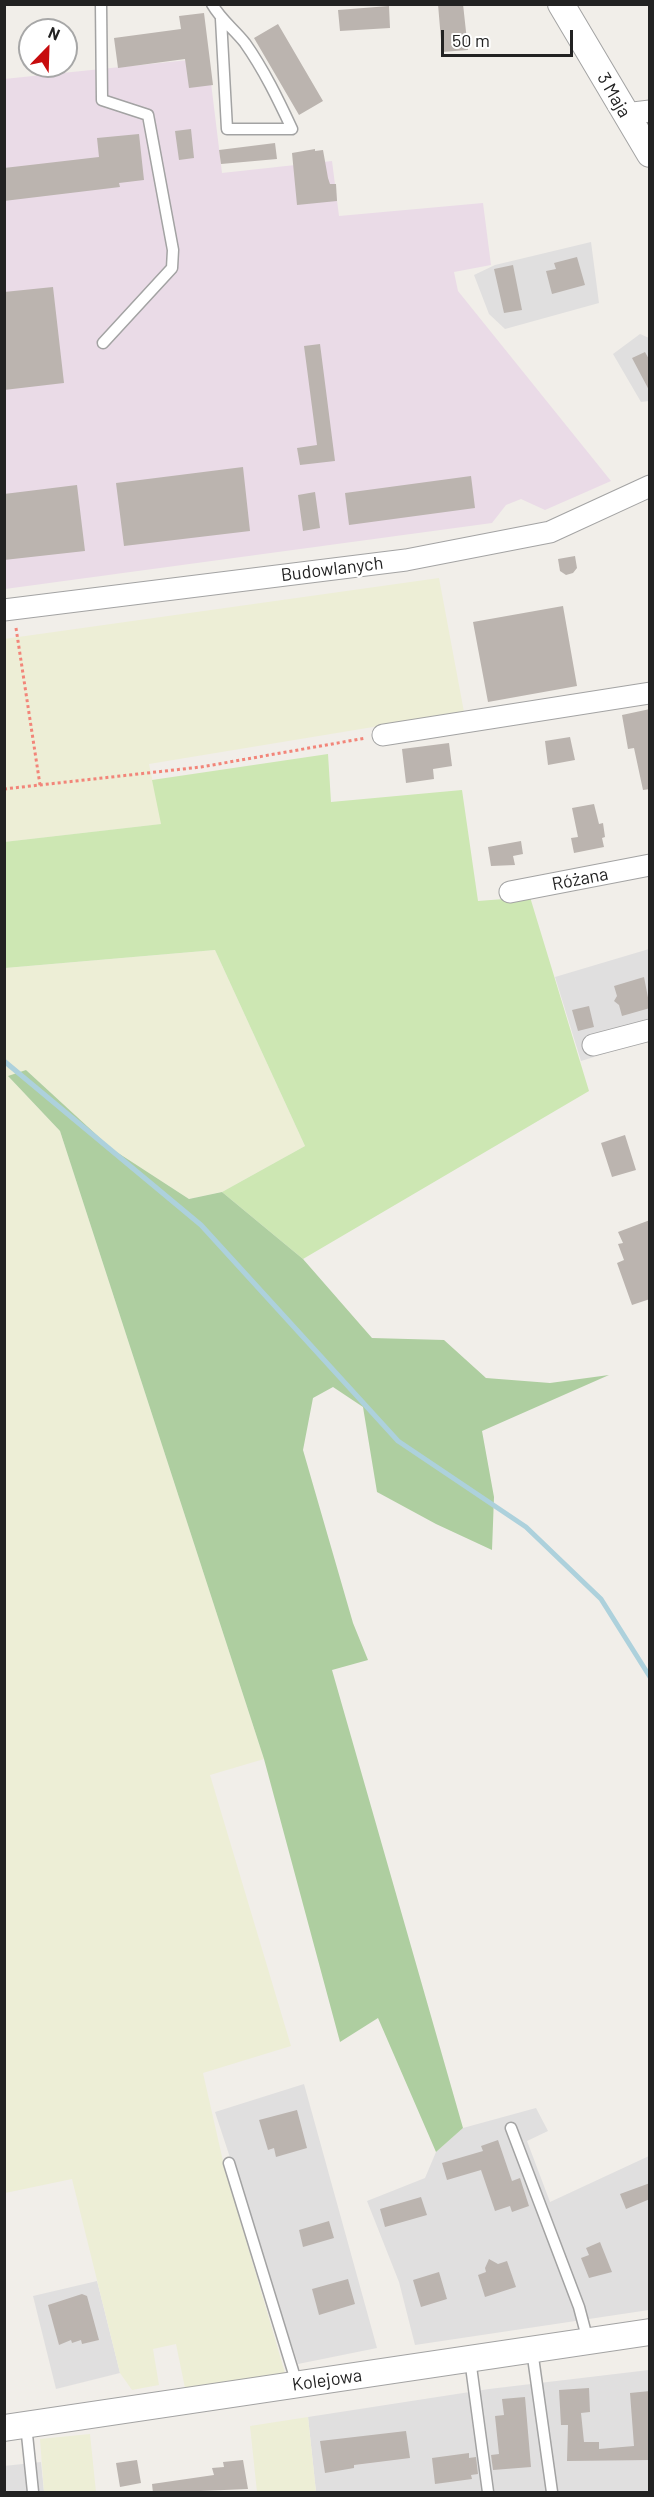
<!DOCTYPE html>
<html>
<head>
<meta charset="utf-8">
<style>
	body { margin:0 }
	#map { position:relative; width:654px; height:2497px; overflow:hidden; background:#f1eee9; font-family:Barlow,sans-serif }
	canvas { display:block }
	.frame { position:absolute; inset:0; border:6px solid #222; pointer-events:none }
	.north { position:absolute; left:18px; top:18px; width:60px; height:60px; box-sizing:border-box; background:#fff; border:2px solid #a7a7a7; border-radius:50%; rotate:23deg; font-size:16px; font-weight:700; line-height:24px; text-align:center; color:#222 }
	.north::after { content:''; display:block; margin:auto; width:21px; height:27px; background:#c70c0e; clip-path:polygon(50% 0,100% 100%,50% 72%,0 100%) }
	.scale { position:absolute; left:441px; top:30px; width:132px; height:27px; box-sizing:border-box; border:3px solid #222; border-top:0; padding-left:8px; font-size:18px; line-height:21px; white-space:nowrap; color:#222; -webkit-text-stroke:4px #fff; paint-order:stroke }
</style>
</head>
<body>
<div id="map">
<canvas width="654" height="2497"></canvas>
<div class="frame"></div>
<div class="north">N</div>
<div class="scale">50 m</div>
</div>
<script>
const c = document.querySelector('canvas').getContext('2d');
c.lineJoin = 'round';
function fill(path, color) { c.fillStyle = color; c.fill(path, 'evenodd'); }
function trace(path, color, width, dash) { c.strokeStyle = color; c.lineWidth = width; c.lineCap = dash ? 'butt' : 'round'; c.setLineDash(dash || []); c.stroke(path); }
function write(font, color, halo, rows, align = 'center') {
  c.font = font + ' Barlow,sans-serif'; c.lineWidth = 5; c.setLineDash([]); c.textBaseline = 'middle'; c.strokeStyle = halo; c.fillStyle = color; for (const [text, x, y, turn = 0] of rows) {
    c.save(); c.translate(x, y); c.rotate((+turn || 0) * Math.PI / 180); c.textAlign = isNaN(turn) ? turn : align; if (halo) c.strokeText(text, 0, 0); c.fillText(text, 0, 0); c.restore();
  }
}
fill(new Path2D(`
	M591 242 599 303 505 329 489 314 474 275 495 265Z
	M640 334 649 338V401L641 402 613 354Z
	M649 949V1040L581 1061 555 977Z
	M304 2084 377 2348 298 2364 215 2112Z
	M536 2108 548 2131 527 2141 550 2202 649 2156V2310L415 2345 399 2282 367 2201 425 2178 436 2152 463 2128Z
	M97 2281 120 2373 56 2389 33 2296Z
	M649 2370V2492H316L308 2417 489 2389Z
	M41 2462 44 2492H5L4 2466Z`), '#e0dfdf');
fill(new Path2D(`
	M208 58 222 173 332 161 339 216 483 203 491 265 454 272 458 291 611 481 545 510 521 499 506 505 492 523 5 589 4 79Z`), '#eadbe7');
fill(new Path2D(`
	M439 578 464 712 149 764 162 824 5 842 4 639Z
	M215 950 305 1146 222 1192 189 1199 112 1149 26 1070 9 1077 60 1131 264 1759 210 1775 291 2046 203 2073 223 2161 285 2373 185 2388 176 2344 153 2349 159 2385 132 2390 120 2373 72 2179 5 2193V968Z
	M308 2417 316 2492H257L250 2426Z
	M90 2434 96 2492H44L40 2439Z`), '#edeed6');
fill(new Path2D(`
	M328 754 331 802 462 790 478 901 530 897 589 1091 303 1259 222 1192 305 1146 215 950 5 968 4 842 161 824 152 780Z`), '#cde7b3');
fill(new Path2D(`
	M26 1070 112 1149 189 1199 222 1192 303 1259 372 1338 444 1340 486 1378 550 1383 609 1375 482 1431 494 1497 492 1550 436 1524 377 1492 363 1407 333 1387 313 1398 303 1450 353 1623 368 1660 332 1670 463 2128 436 2152 378 2018 340 2042 264 1759 60 1131 8 1076Z`), '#aecea0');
trace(new Path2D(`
	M4 1061 201 1225 398 1441 526 1527 601 1599 650 1677`), '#add1dc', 5);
fill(new Path2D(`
	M438 4H463L468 50 442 52Z
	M389 6 390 28 340 31 338 10Z
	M204 13 213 85 189 88 185 59 118 68 114 38 181 29 179 16Z
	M278 24 323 101 299 115 254 38Z
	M191 129 194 158 179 160 175 131Z
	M139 134 144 180 119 183 120 187 4 201V168L99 157 97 138Z
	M275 143 277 159 221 164 219 150Z
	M315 149V151L323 150 328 178 330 184H336L337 201 297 205 292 153Z
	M577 257 585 285 552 294 546 271 556 269 554 263Z
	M513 265 522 310 504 313 494 269Z
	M53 287 64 383 4 390V292Z
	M320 344 335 461 300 465 297 448 317 445 304 346Z
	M645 352 650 361V392L632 358Z
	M243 467 250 531 124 546 116 483Z
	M471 476 475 508 349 525 345 493Z
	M77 485 85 551 4 560V494Z
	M315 492 320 528 303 531 298 495Z
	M575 556 577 568 573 573 566 575 560 571 558 559Z
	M563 606 577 686 488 702 473 622Z
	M650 709V789L643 790 634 748 628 749 622 715Z
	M570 737 575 760 548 765 545 741Z
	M449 743 452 766 433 769 434 779 406 783 402 749Z
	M594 804 599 824 603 823 605 837 602 838 604 847 574 853 571 838 578 837 572 808Z
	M521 841 523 854 513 856 515 865 491 866 488 847Z
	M644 977 650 1008 622 1016 619 1005 614 1001 617 996 614 986Z
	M589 1006 594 1027 578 1031 572 1010Z
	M625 1135 636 1170 612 1177 601 1143Z
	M650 1220V1299L632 1305 617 1263 624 1260 618 1244 623 1243 618 1232Z
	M297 2110 307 2148 276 2157 274 2148 268 2150 259 2120Z
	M498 2140 512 2181 520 2178 529 2206 512 2212 510 2206 495 2211 481 2170 447 2180 442 2163 483 2151 481 2146Z
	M650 2183V2199L626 2209 620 2194Z
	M421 2197 427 2215 385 2227 380 2209Z
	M329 2221 334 2238 303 2247 299 2230Z
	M600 2242 612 2272 589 2278 581 2258 589 2255 586 2248Z
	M489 2259 498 2264 507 2261 516 2287 485 2297 478 2275 486 2272 485 2268Z
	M439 2272 447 2299 421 2307 413 2280Z
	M348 2279 355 2304 319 2315 312 2289Z
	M82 2294 87 2296 99 2340 82 2344 81 2340 72 2343 71 2340 59 2345 48 2305Z
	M589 2388 590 2412 581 2413 584 2442H599V2449L634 2446 630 2393 650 2391V2460L567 2461 568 2425H561L559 2390Z
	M525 2397 531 2467 493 2470 491 2455 499 2454 495 2416 504 2415 502 2399Z
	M406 2431 410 2458 354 2465V2468L325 2473 320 2441Z
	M469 2453V2458L476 2457 478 2474 471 2475 472 2479 435 2484 432 2458Z
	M137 2460 141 2483 120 2487 116 2463Z
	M243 2460 248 2489 153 2493 152 2484 214 2475 212 2468 224 2467 223 2462Z`), '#bbb4af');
const service = new Path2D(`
	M101 4 102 100 148 115 173 250 172 268 103 343
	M212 4C221 20 234 29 245 43 264 70 278 99 292 129H227L221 19
	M511 2128 579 2307 588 2341
	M229 2163 297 2384
	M532 2350 552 2492
	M470 2359 488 2492
	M26 2425 33 2492`);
const minor = new Path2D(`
	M625 114 650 111
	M4 610 406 560 550 532 650 486
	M383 735 650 693
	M510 892 650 865
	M593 1045 650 1030`);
const tertiary = new Path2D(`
	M561 4 650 154
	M4 2428 650 2332`);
trace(service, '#a3a3a3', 13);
trace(minor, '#a3a3a3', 23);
trace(tertiary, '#a3a3a3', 28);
trace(new Path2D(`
	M16 628 40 785
	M4 789 201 767 366 738`), '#f28579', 3, [3, 3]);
trace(service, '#fff', 10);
trace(minor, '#fff', 21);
trace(tertiary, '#fff', 26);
write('18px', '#222', '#fff', [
	["3 Maja",614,95,60],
	["Budowlanych",332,569,-7],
	["Różana",580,879,-11],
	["Kolejowa",327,2380,-8]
]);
</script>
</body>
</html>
